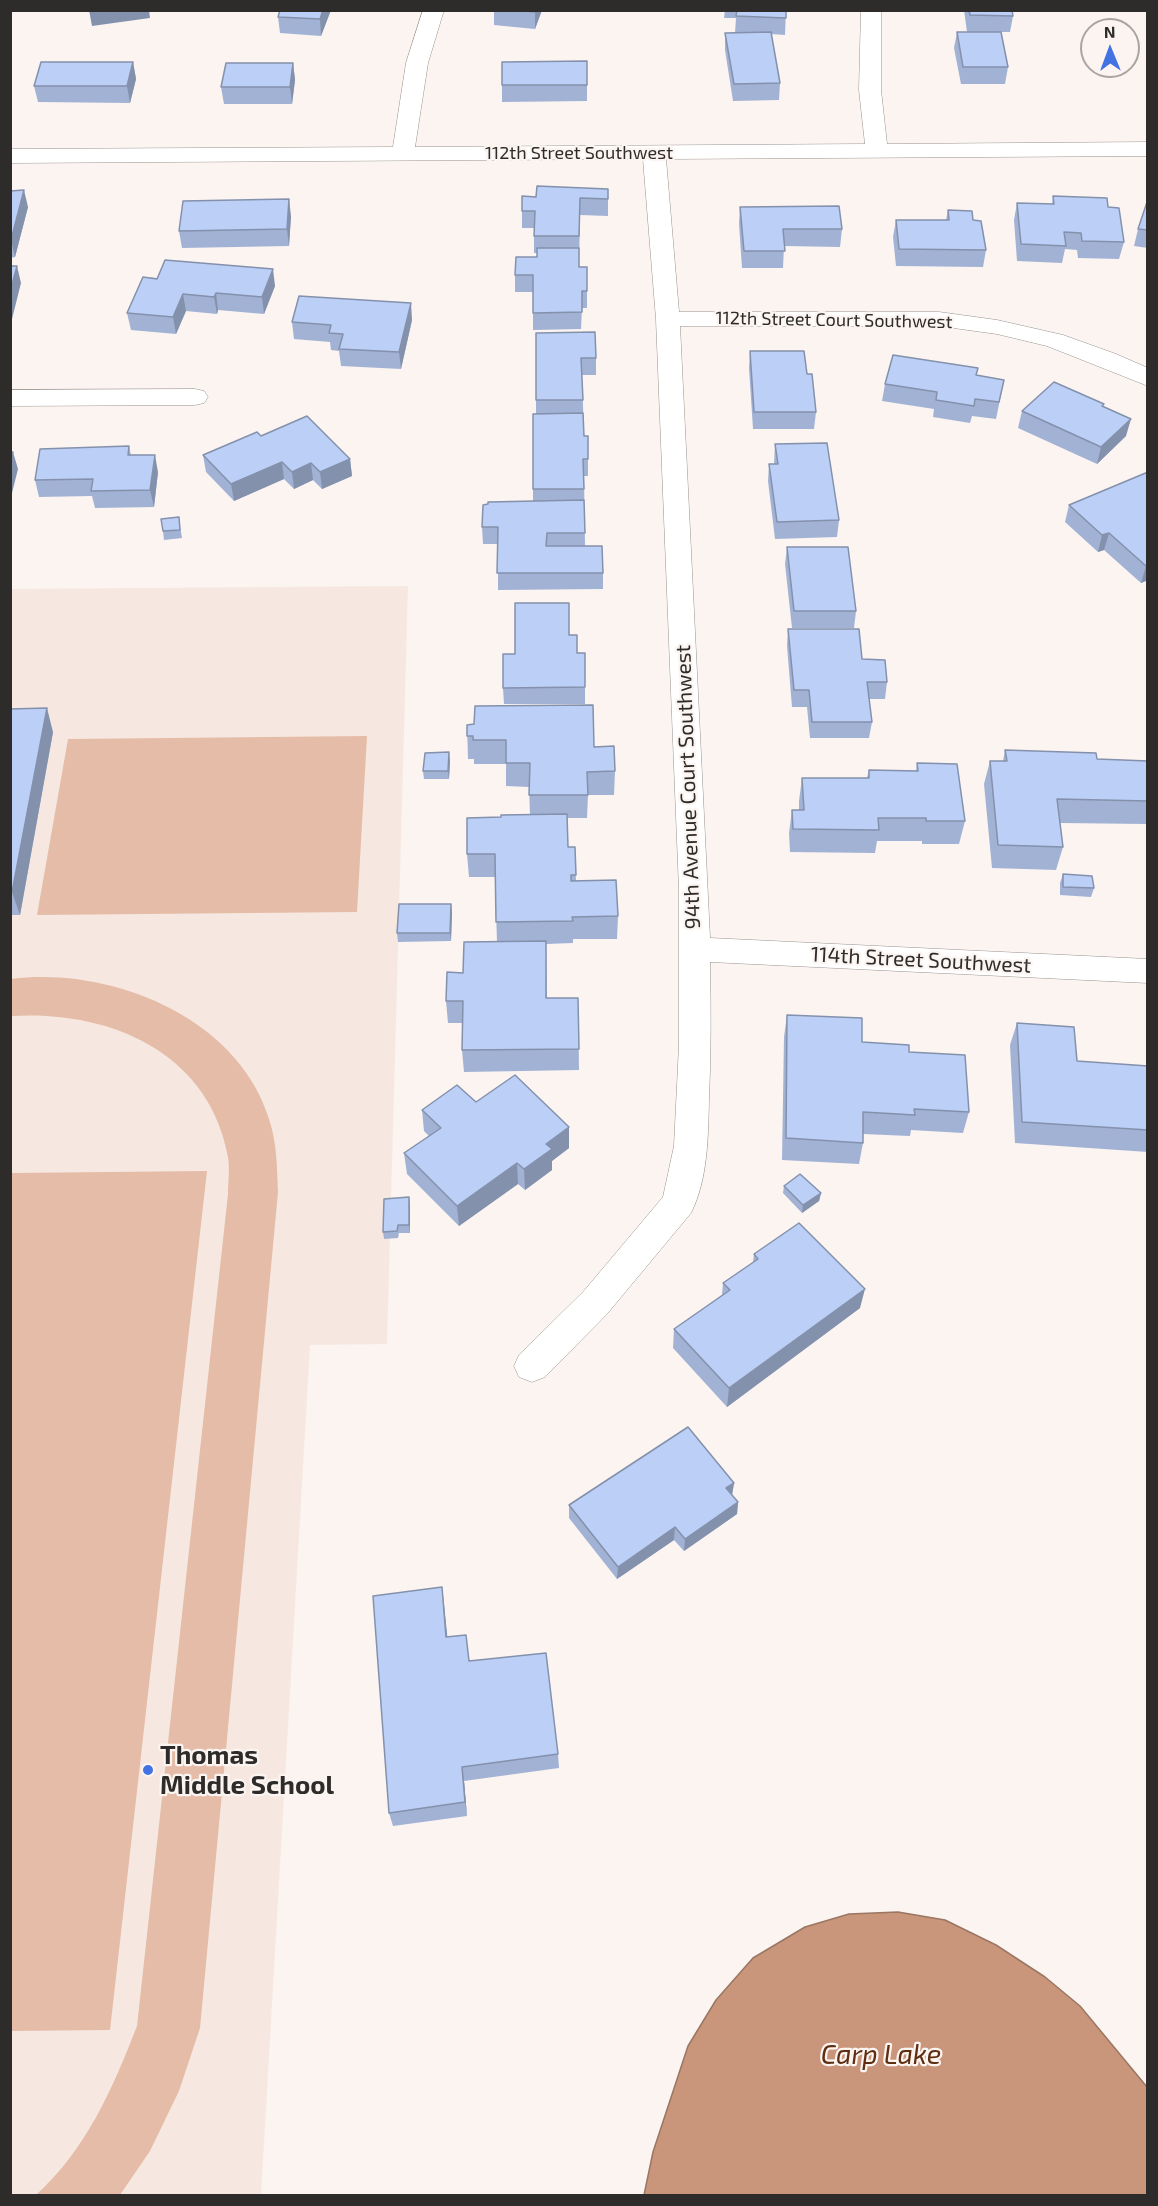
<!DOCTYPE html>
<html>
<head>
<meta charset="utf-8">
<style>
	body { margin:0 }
	#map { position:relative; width:1158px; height:2206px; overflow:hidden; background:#fbf4f1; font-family:"Exo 2",sans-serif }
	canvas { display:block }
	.frame { position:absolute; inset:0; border:12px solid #2e2c2a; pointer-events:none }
	.north { position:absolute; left:1080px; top:18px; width:60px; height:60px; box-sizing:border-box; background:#fbf4f1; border:2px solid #a9a4a1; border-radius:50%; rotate:359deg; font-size:16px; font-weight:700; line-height:24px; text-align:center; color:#2e2c2a }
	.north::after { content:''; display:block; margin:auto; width:21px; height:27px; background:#4372e3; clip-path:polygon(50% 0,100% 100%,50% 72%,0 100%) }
</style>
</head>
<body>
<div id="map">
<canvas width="1158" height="2206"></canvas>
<div class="frame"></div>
<div class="north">N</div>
</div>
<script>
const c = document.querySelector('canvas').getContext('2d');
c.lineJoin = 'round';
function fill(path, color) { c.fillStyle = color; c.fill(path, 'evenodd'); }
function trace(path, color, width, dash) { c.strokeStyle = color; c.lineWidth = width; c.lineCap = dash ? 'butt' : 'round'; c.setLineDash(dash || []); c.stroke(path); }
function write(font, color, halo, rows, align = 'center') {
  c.font = font + ' "Exo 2",sans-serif'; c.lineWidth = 4.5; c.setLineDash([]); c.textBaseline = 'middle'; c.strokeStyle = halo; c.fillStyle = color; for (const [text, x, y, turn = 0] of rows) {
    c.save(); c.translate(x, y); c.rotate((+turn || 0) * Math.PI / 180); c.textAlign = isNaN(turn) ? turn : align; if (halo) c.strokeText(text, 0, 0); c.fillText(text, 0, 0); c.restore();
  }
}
fill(new Path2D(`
	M408 586 387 1344 310 1345 261 2195H11L10 589Z`), '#f6e8e0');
fill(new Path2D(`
	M367 736 357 912 37 915 68 739Z
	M11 979C110 966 238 1017 269 1119 277 1143 277 1167 278 1192L200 2028 179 2091 150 2151 120 2195H36C86 2150 113 2088 137 2026L228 1194C228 1182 230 1169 228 1157 209 1051 108 1010 11 1016Z
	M207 1171 110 2030 11 2031V1173Z`), '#e5bca8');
const water = new Path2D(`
	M898 1912 945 1920 996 1945 1045 1977 1080 2006 1147 2087V2195H644L653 2152 688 2046 716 2000 753 1958 805 1927 849 1914Z`);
fill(water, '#c9957b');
trace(water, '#9a7663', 1.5);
const minor = new Path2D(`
	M423 10H444L428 63 415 147 865 144 859 90 861 10H881V90L887 144 1148 142V156L666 159 679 312H939L997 320 1063 335 1116 354 1148 368V386L1047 346 997 334 939 326H680L710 938 1148 959V983L710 962C711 1008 711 1054 709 1100 708 1137 708 1179 691 1213L607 1314 545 1377 532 1382 519 1377 514 1366 519 1355 583 1292 663 1197 674 1146 679 1045V890L656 319 643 159 10 163V149L393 147 406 63Z
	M195 389 204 391 208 397 204 403 195 405 10 406V390Z`);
trace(minor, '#99938f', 1);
fill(minor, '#fff');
fill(new Path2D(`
	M331 10 321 36 280 33 278 17Z
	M494 10H542L535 29 494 25Z
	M725 10H786L785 35 771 34 780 83 779 100 733 101 725 50V33H735L736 18H724Z
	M964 10H1012L1013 16 1010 32H1001L1008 67 1005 84H961L954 48 957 32H967Z
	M587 61V101L502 102V85Z
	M133 62 136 79 130 103 38 102 34 86Z
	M293 63 295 80 292 104H224L221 87Z
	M608 189V216L580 215 579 267H587V308H582L581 329 533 330V292H515V275L537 257V253H534V228H522V211L536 197Z
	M10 191 28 207 15 257 10 258Z
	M1053 196 1108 207 1124 242 1119 259 1078 258 1077 250 1065 249 1062 263 1017 261 1014 220 1017 203 1052 204Z
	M1148 202V248L1134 246 1138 229Z
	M740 207 842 229 840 247 784 246 783 268H742L739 224Z
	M948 210 973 220 986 250 983 267 896 266 893 237 896 220H946Z
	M291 216 289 246 182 248 179 231Z
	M143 277 275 286 264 314 218 310 217 314 186 311 176 334 131 330 127 313Z
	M412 320 401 369 341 366 339 351 331 350 330 342 294 339 292 322Z
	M536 333 596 358V375H582L584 436H588V476H584L585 546 603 573V589L498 590V544H483L482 527 533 501V414H536Z
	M750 351 807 374 816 412 814 429H753L749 368Z
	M977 375 1004 380 996 419 972 416 970 423 933 417 934 409 882 401 885 384Z
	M1103 407 1126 436 1097 464 1018 428 1022 411Z
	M261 436 350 459 352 476 322 489 313 480 294 489 284 479 234 501 206 472 203 455Z
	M775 444 839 520 837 537 775 539 768 481 769 464H774Z
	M129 446 131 455 158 472 154 507 95 508 92 496 39 497 35 480Z
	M1148 472V580L1141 583 1104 550 1098 552 1065 522 1069 505Z
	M180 526 182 538 164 540 163 531Z
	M787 547 856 611 854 628H792L785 564Z
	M788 629 887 682 885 699H869L872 722 869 738H810L807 707H792L787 646Z
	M569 635 577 653H585V704H504L503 688 515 654Z
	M10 709 53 732 20 915H10Z
	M467 725 594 747 615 771 614 795H588L587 818H567L568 847H575L576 881 618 916 617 939H573V943L546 944 547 998H578L579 1070 464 1072 462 1050 463 1023H448L446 1001 463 973 497 942 495 877H469L467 854 501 817 530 814 529 787 506 786V764H474V759H468Z
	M1005 750 1097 759 1148 761V824L1060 823 1063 847 1056 870 992 868 984 784 990 761H1003Z
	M450 761 449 779H424L423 771Z
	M917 763 965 821 959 844H922V841H877L875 853 790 852 789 833 792 810H799V801L802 778H867L869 770 916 771Z
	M1063 874 1094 888 1091 897 1060 895V883Z
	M452 912 451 941 398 942 397 933Z
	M787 1015 862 1042 909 1052 969 1112 963 1133 911 1130 910 1136 863 1134V1143L859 1164 782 1160 784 1037Z
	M1017 1023 1077 1061 1148 1066V1152L1015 1143 1010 1045Z
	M476 1102 569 1148 552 1161V1170L525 1190 518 1184 459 1226 407 1174 404 1153 429 1136 424 1131 422 1110Z
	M784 1186 821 1193 819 1201 802 1213 783 1193Z
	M409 1197 410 1205V1233H399L398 1238 384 1239 383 1232Z
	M754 1254 860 1308 727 1407 673 1348 674 1329 722 1295 723 1283 753 1262Z
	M734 1483 732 1495 738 1502 737 1514 684 1551 674 1540 617 1579 569 1518V1505Z
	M442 1587 447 1637 469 1661 558 1754 559 1768 464 1781 467 1816 393 1826 389 1813Z`), '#a2b2d4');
fill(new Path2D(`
	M89 10H149L150 18 92 26Z
	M323 10H331L321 36 320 19Z
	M536 10H542L535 29V12Z
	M133 62 136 79 130 103 127 86Z
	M293 63 295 80 292 104 290 87Z
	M24 190 28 207 15 257 11 240Z
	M289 199 291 216 289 246 287 229Z
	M17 266 21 283 10 327V292Z
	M273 269 275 286 264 314 262 297Z
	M216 293 218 310 217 314 214 297Z
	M183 294 186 311 176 334 173 317Z
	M411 303 412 320 401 369 399 352Z
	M1131 419 1126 436 1097 464 1101 447Z
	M13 452 18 469 12 493 10 488V463Z
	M155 455 158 472 154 507 150 490Z
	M350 459 352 476 322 489 320 472Z
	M282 462 284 479 234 501 231 484Z
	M311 463 313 480 294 489 292 472Z
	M1109 533 1104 550 1098 552 1102 535Z
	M1148 565V580L1141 583 1146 566Z
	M47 708 53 732 20 915 12 892Z
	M449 752 450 761 449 779 448 771Z
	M451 904 452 912 451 941 450 933Z
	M569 1127V1148L552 1161V1170L525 1190 524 1169 546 1144Z
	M517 1163 518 1184 459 1226 457 1206Z
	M821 1193 819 1201 802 1213 803 1205Z
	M409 1197 410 1205V1233L409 1225Z
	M865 1289 860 1308 727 1407 729 1388Z
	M734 1483 732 1495 726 1488Z
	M738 1502 737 1514 684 1551 685 1539Z
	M675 1527 674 1540 617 1579 618 1567Z
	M442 1587 444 1604 449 1653 446 1637Z
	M462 1767 464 1781 467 1816 465 1802Z`), '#8491ac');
const building = new Path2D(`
	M280 10H323L320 19 278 17Z
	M515 10H536L535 12Z
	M737 10H786V18L736 16Z
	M969 10H1012L1013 16 970 15Z
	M771 32 780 83 734 84 725 33Z
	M957 32H1001L1008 67H963Z
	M587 61V85H502V62Z
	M41 62H133L127 86H34Z
	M226 63H293L290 87H221Z
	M537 186 608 189V199L580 198 579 236H534L535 211H522V196L536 197Z
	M24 190 11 240H10V191Z
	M1053 196 1107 198 1108 207 1119 208 1124 242 1082 241 1081 233 1064 232 1066 246 1021 244 1017 203 1054 204Z
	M289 199 287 229 179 231 183 201Z
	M1147 202H1148V230L1138 229Z
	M839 206 842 229H783L785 251H744L740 207Z
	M948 210 972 211 973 220 981 221 986 250 899 249 896 220H949Z
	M537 248H579V267H587V291H582V312L533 313V275H515L516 257H537Z
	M165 260 273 269 262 297 216 293 214 297 183 294 173 317 127 313 143 277 157 279Z
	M10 266H17L10 292Z
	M299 296 411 303 399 352 339 349 343 334 329 333 331 325 292 322Z
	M595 332 596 358H581L583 400H536V333Z
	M750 351H804L807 374H812L816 412H754Z
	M893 355 978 368 976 375 1004 380 999 402 975 399 974 406 936 400 937 392 885 384Z
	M1054 382 1104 404 1102 406 1131 419 1101 447 1022 411Z
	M583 413 584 436H588V459H583L584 489H533V414Z
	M307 416 350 459 320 472 311 463 292 472 282 462 231 484 203 455 257 432 261 436Z
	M827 443 839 520 777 522 769 464H778L775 444Z
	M129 446 128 455H155L150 490 91 491 93 479 35 480 40 449Z
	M10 452H13L10 463Z
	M1148 472V565L1146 566 1109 533 1102 535 1069 505Z
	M584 500 585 533H547L546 546H602L603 573H497L498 527H482L483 505 488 504V502Z
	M179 517 180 530 163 531 161 519Z
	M787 547H848L856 611H794Z
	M515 603H569V635H577V653H585V687L503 688V654H515Z
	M788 629H859L862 659 885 660 887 682H867L872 722H812L809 690H794Z
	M593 705 594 747 614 746 615 771 587 772 588 795H529L530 763H506V740H473V736H467V725L474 724 475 706Z
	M47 708 12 892H10V709Z
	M1005 750 1096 753 1097 759 1148 761V801L1057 799 1063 847 998 845 990 761H1007Z
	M449 752 448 771H423L425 753Z
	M917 763 957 764 965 821H926V818H878L879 830 793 829 792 810H804L802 778H869V770L918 771Z
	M567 814 568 847H575L576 875H571V881L616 880 618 916 572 917 573 921 496 922 495 854H467V818L501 817V815Z
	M1063 874 1092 876 1094 888 1063 887Z
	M399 904H451L450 933H397Z
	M546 941V998H578L579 1049 462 1050 463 1001H446L447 972 463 973 464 942Z
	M787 1015 862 1018V1042L909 1045V1052L965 1055 969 1112 914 1109 915 1115 863 1112V1143L786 1138Z
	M1017 1023 1074 1027 1077 1061 1148 1066V1130L1022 1122Z
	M515 1075 569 1127 546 1144 552 1149 524 1169 517 1163 457 1206 404 1153 441 1128 422 1110 457 1085 476 1102Z
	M800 1174 821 1193 803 1205 784 1186Z
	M409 1197V1225H398L397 1231 383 1232 384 1199Z
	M799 1223 865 1289 729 1388 674 1329 730 1290 723 1283 758 1259 754 1254Z
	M688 1427 734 1483 726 1488 738 1502 685 1539 675 1527 618 1567 569 1505Z
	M442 1587 446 1637 466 1635 469 1661 546 1653 558 1754 462 1767 465 1802 389 1813 373 1596Z`);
fill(building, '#bccff6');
trace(building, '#8491ac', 1.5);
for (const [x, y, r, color] of [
	[148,1770,6,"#4372e3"]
]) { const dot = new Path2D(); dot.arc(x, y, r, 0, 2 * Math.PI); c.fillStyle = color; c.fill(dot); trace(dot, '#fbf4f1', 2); }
write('18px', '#2e2c2a', '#fbf4f1', [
	["112th Street Southwest",579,153],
	["112th Street Court Southwest",834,320,1]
]);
write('21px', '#2e2c2a', '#fbf4f1', [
	["94th Avenue Court Southwest",688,787,-92],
	["114th Street Southwest",921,960,3]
]);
write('bold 26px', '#2e2c2a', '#fbf4f1', [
	["Thomas",160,1755],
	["Middle School",160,1785]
], 'left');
write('italic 27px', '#5f2e11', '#fbf4f1', [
	["Carp Lake",881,2055]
]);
</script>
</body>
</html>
